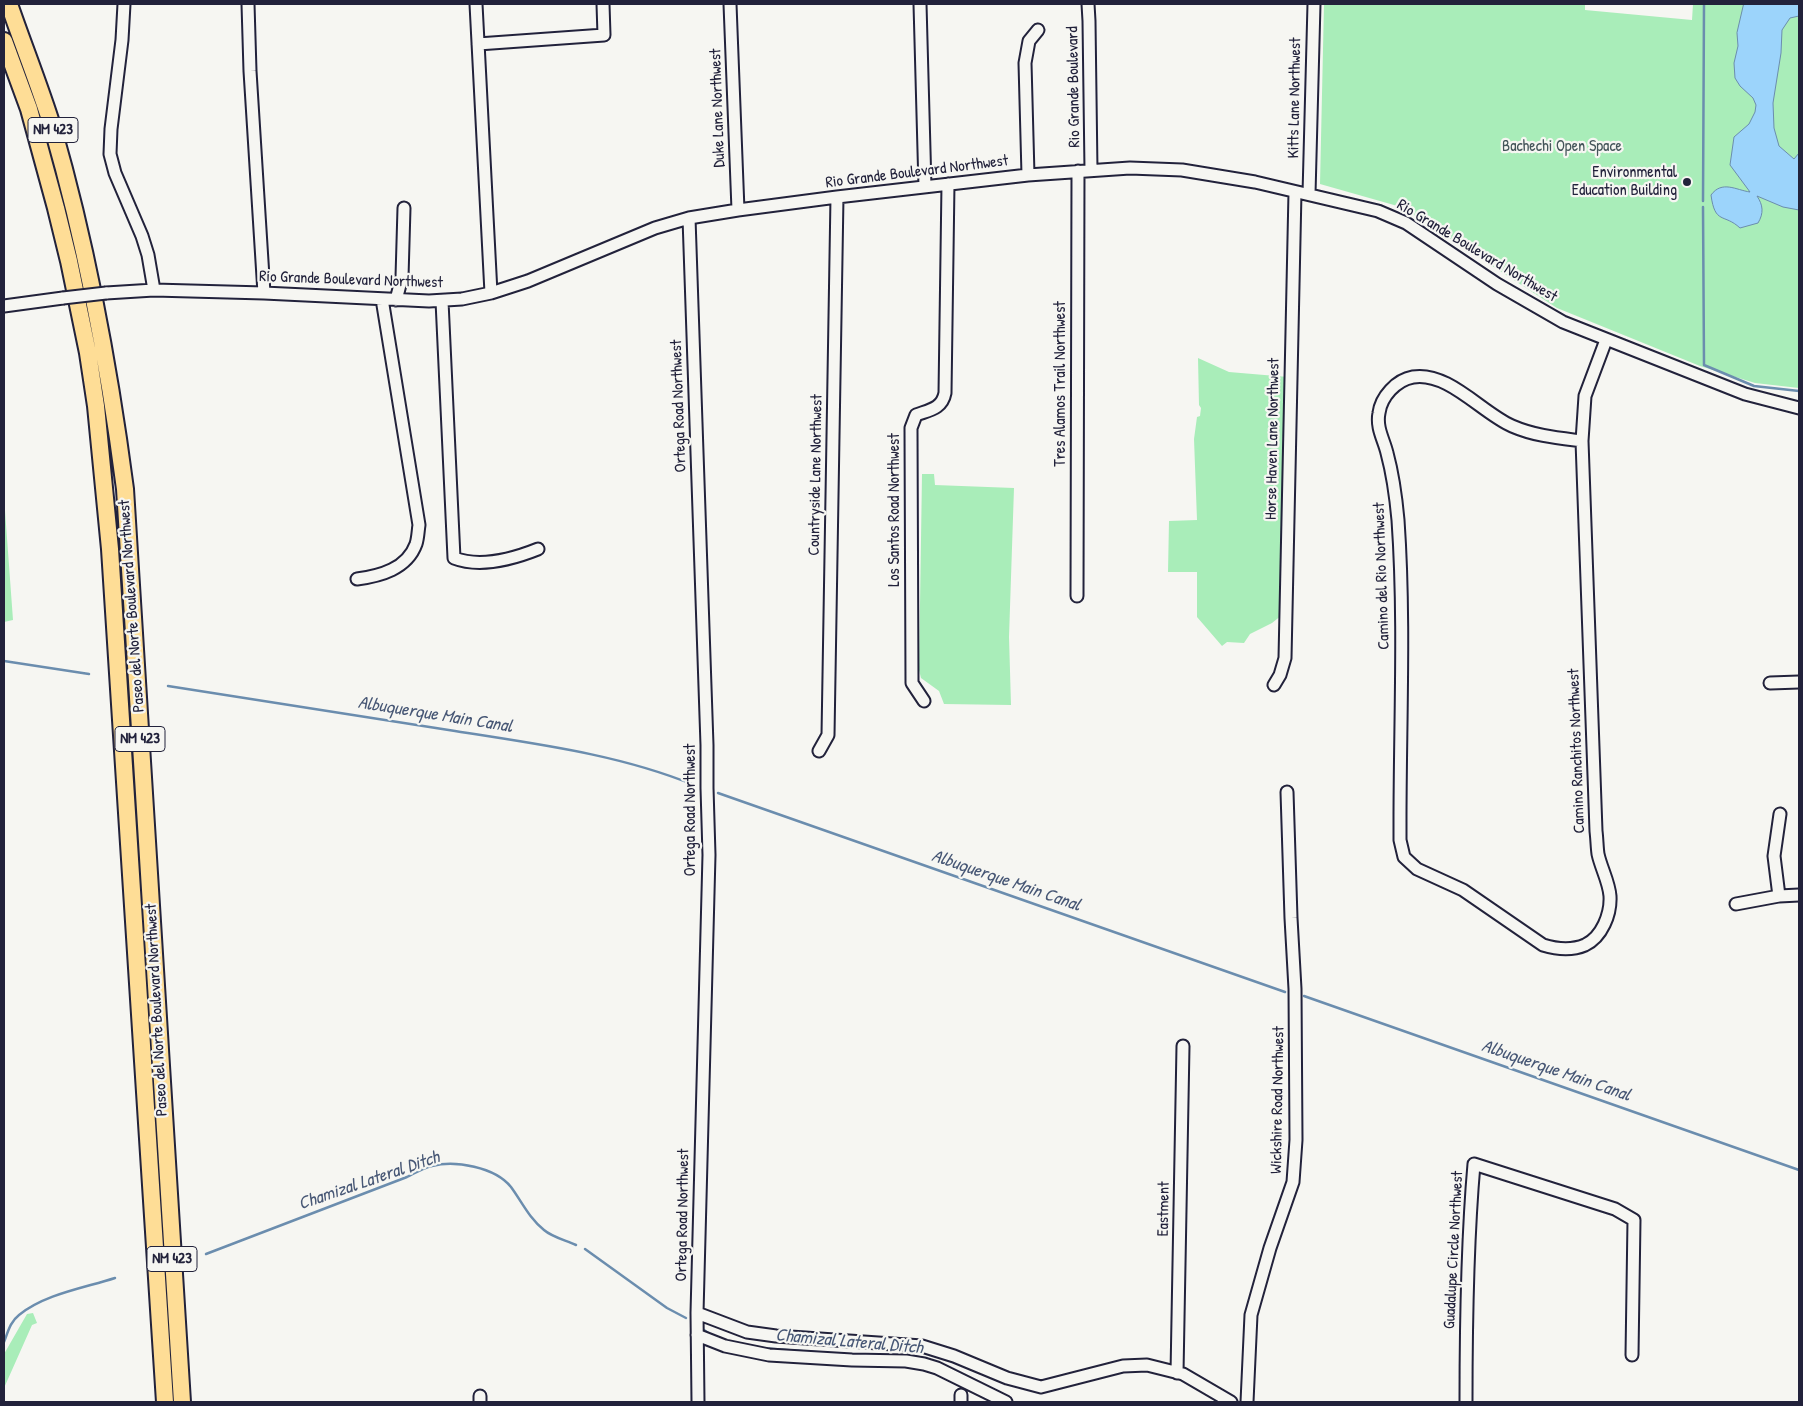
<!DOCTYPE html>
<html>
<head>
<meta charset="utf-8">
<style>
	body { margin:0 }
	#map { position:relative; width:1803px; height:1406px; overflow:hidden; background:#f6f6f2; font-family:"Patrick Hand",sans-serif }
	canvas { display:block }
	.frame { position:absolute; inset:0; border:5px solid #22223b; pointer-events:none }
</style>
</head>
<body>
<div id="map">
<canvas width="1803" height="1406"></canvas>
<div class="frame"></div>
</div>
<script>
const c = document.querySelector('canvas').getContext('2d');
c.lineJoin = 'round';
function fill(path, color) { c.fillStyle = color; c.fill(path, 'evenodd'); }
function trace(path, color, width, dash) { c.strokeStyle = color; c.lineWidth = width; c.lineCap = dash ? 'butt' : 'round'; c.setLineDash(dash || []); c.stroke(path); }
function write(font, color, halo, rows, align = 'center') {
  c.font = font + ' "Patrick Hand",sans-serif'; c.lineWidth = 4.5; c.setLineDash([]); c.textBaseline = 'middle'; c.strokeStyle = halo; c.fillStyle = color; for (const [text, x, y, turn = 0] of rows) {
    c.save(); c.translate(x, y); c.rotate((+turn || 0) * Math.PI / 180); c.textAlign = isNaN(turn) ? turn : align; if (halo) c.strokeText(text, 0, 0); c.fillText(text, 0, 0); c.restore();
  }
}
fill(new Path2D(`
	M1324 4H1585V10L1692 20 1693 4H1799V388L1755 383 1700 366 1557 308 1401 207 1320 184Z
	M1198 358 1229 372 1288 377 1287 416 1282 440 1284 441 1282 615 1272 623 1250 634 1244 643 1227 642 1222 646 1197 617V572H1168L1169 521 1197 520 1194 439 1197 417 1200 416 1201 408 1199 405Z
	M922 474H934L935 485 1014 488 1009 637 1011 705 944 704 939 691 921 678 919 670Z
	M4 497 13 620 4 622Z
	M33 1313 37 1323 32 1325 4 1388V1354L27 1314Z`), '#a9edb9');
const water = new Path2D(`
	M1744 4H1799V16L1790 18 1782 30 1781 53 1773 103 1774 128 1779 146 1794 159 1799 153V210L1783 207 1757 196C1763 205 1764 213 1758 223L1740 228C1724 213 1715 225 1711 195 1722 180 1736 190 1750 192L1730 165 1734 137 1749 124 1755 112 1756 105 1753 98 1740 86 1735 78 1734 63 1738 46 1737 33Z`);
fill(water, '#9cd4fb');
trace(water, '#6b8dae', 1);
trace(new Path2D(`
	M1703 201 1704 4
	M1703 207 1704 365 1754 386 1799 391
	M4 661 89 674
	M168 686C264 701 360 716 455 731 536 744 618 754 694 785
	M718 793 1285 992
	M1304 996 1799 1170
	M585 1249 667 1308 686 1318
	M206 1254 407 1177C415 1173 423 1168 432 1166 455 1160 495 1167 511 1187 522 1202 529 1218 544 1230 552 1237 565 1240 576 1245
	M704 1330 711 1335
	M4 1342C8 1332 10 1322 19 1315 45 1294 84 1288 115 1278
	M760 1348 854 1355`), '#6b8dae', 2.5);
const minor = new Path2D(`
	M124 4 122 40 111 129 110 154 115 173 142 236 148 255 154 290
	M248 4 250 71 264 293
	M476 4 491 293
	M730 4 738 210
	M920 4 925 187
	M1088 4 1089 21 1091 170
	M478 44 604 35 603 4
	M1028 175 1025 63 1029 41 1038 30
	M1309 194 1314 4
	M689 218 707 745V788L709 855 697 1313 698 1402
	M106 293 154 290 264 293 429 301 462 299 491 293 528 281 655 228 689 218 738 210 837 197 1028 175 1130 168 1182 170 1255 182 1378 211 1406 223 1497 284 1563 322 1745 394 1799 408
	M396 300 402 277 404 208
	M442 301 454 558C480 568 513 559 538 549
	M4 306 63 298
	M1582 441C1558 438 1535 436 1512 426 1482 413 1448 371 1413 377 1396 380 1381 397 1379 413 1376 428 1384 440 1387 453 1393 475 1396 498 1398 520 1405 620 1400 722 1400 822V840L1404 857 1417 869 1463 890 1543 945C1556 949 1571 951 1585 945 1602 937 1611 914 1610 896 1609 882 1601 868 1598 854 1597 847 1597 839 1596 831L1582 441 1585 396 1606 340
	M357 579C380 576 407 569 416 544 418 538 418 531 419 525L382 299
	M1077 596 1078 171
	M1770 683 1799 682
	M1274 685 1280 675 1285 658 1295 192
	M924 701 912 683 911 428 916 415C929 410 942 409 945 393L948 184
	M819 751 828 735 837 197
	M1779 896 1774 856 1780 814
	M1736 904 1779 896 1799 895
	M697 1313 747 1332 776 1336 922 1346 954 1356 1007 1378 1041 1387 1123 1366 1147 1365 1183 1374 1231 1402
	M697 1335 725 1346 769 1355 852 1360 906 1361 924 1364 937 1368 1006 1402
	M1177 1373 1183 1046
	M480 1396V1402
	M961 1402V1395
	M1247 1402 1251 1315 1270 1248 1293 1182 1296 1140 1295 989 1291 918 1287 792
	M1466 1402C1466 1323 1467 1243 1474 1164L1615 1209 1634 1220 1632 1355`);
const highway = new Path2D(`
	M9 4C23 45 40 87 53 129 87 247 109 367 125 489L182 1402
	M4 41 29 109 56 208 69 261 88 353 96 406 110 549 165 1402`);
trace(minor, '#22223b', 15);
trace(highway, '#22223b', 20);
trace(minor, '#f6f6f2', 11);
trace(highway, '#fedd96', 16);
const minorBridge = new Path2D(`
	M63 298 106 293`);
trace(minorBridge, '#22223b', 15, []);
trace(minorBridge, '#f6f6f2', 11);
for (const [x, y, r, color] of [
	[1687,182,5,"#22223b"]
]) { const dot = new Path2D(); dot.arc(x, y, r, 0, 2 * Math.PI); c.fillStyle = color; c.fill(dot); trace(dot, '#f6f6f2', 2); }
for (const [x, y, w] of [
	[53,130,50],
	[140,739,50],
	[172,1259,50]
]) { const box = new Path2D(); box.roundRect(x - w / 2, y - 12.5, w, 25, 4); c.fillStyle = '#f6f6f2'; c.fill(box); trace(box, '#22223b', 1); }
write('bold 15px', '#22223b', null, [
	["NM 423",53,130],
	["NM 423",140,739],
	["NM 423",172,1259]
]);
write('16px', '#22223b', '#f6f6f2', [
	["Rio Grande Boulevard",1074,87,-91],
	["Kitts Lane Northwest",1295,98,-89],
	["Duke Lane Northwest",718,108,-92],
	["Rio Grande Boulevard Northwest",917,172,-7],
	["Rio Grande Boulevard Northwest",1477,251,31],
	["Rio Grande Boulevard Northwest",351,280,2],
	["Tres Alamos Trail Northwest",1061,384,-90],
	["Ortega Road Northwest",679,406,-92],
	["Horse Haven Lane Northwest",1273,439,-89],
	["Countryside Lane Northwest",816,475,-89],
	["Los Santos Road Northwest",895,510,-90],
	["Camino del Rio Northwest",1382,576,-92],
	["Paseo del Norte Boulevard Northwest",132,606,-94],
	["Camino Ranchitos Northwest",1577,751,-92],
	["Ortega Road Northwest",691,810,-90],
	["Paseo del Norte Boulevard Northwest",157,1010,-93],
	["Wickshire Road Northwest",1278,1100,-89],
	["Eastment",1164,1209,-89],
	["Ortega Road Northwest",683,1215,-89],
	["Guadalupe Circle Northwest",1454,1250,-87]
]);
write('16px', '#44555a', '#f6f6f2', [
	["Bachechi Open Space",1562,147]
]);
write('16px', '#22223b', '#f6f6f2', [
	["Environmental",1677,173],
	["Education Building",1677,191]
], 'right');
write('italic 18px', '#475775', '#f6f6f2', [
	["Albuquerque Main Canal",435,715,9],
	["Albuquerque Main Canal",1006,881,19],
	["Albuquerque Main Canal",1556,1071,19],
	["Chamizal Lateral Ditch",369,1181,-19],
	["Chamizal Lateral Ditch",849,1342,5]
]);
</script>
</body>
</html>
